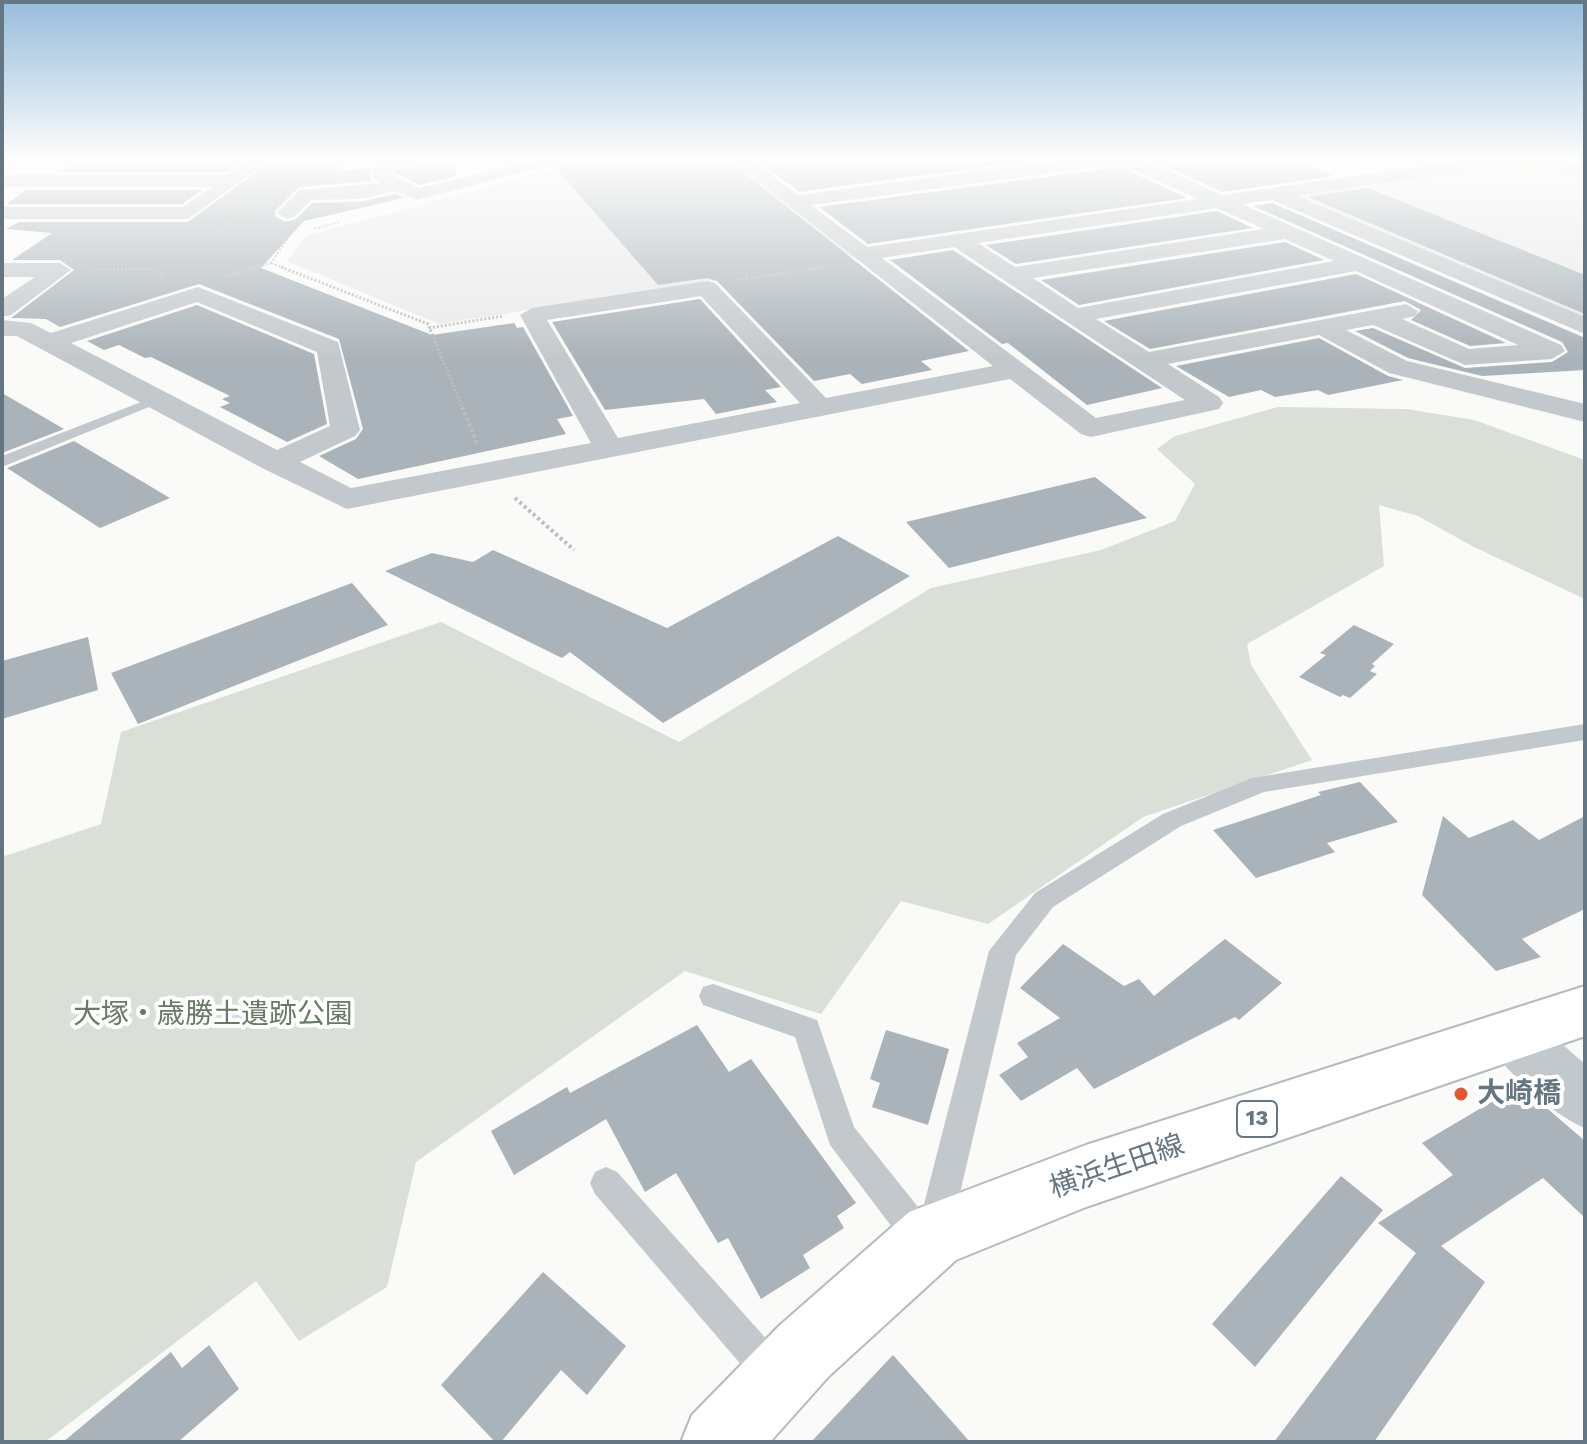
<!DOCTYPE html>
<html>
<head>
<meta charset="utf-8">
<style>
	body { margin:0 }
	#map { position:relative; width:1587px; height:1444px; overflow:hidden; background:#fafaf8; font-family:"Work Sans",sans-serif }
	canvas { display:block }
	.frame { position:absolute; inset:0; border:4px solid #657683; pointer-events:none }
</style>
</head>
<body>
<div id="map">
<canvas width="1587" height="1444"></canvas>
<div class="frame"></div>
</div>
<script>
const c = document.querySelector('canvas').getContext('2d');
c.lineJoin = 'round';
function fill(path, color) { c.fillStyle = color; c.fill(path, 'evenodd'); }
function trace(path, color, width, dash) { c.strokeStyle = color; c.lineWidth = width; c.lineCap = dash ? 'butt' : 'round'; c.setLineDash(dash || []); c.stroke(path); }
function write(font, color, halo, rows, align = 'center') {
  c.font = font + ' "Work Sans","Noto Sans JP",sans-serif'; c.lineWidth = 8; c.setLineDash([]); c.textBaseline = 'middle'; c.strokeStyle = halo; c.fillStyle = color; for (const [text, x, y, turn = 0] of rows) {
    c.save(); c.translate(x, y); c.rotate((+turn || 0) * Math.PI / 180); c.textAlign = isNaN(turn) ? turn : align; if (halo) c.strokeText(text, 0, 0); c.fillText(text, 0, 0); c.restore();
  }
}
fill(new Path2D(`
	M598 157H726L857 258 439 324 287 261 308 235Z
	M1527 161 1585 176V322L1287 198Z`), '#e8e9e9');
fill(new Path2D(`
	M1278 407 1406 409 1474 420 1585 460V599L1474 547 1418 516 1379 505 1384 566 1247 644 1251 665 1312 760 1143 817 988 924 901 901 821 1014 685 971 416 1162 387 1287 299 1341 256 1281 45 1442H2V857L101 824 121 732 441 622 679 742 931 588 1101 550 1175 521 1195 484 1157 449 1175 436Z`), '#dadfd7');
fill(new Path2D(`
	M89 157H247L227 172H57Z
	M277 157H353L336 172 371 168 369 175 373 181 299 187 275 211V216L285 222 296 219 312 203 360 202 396 194 404 198 304 221 261 268 432 335 514 323 517 328 523 327 573 416 557 419 566 434 358 479 319 456 356 439 363 429 339 339 199 284 60 327 46 319 11 318 74 270 60 260H12L52 233 6 229 19 222H188Z
	M584 157H724L969 351 921 361 932 370 862 384 850 374 814 381 717 281 707 278 658 285 555 167Z
	M753 157H1059L799 192Z
	M1146 157H1284L1334 176 1222 192Z
	M454 159 456 176 419 185 394 172 395 169Z
	M1120 167 1187 198 868 244 819 207Z
	M1368 188 1585 275V314L1308 197Z
	M26 190H202L182 204H7Z
	M1272 203 1585 338V370L1482 376 1408 358 1355 331 1373 328 1465 368 1552 362 1568 352 1562 342 1253 206Z
	M1217 211 1253 228 1016 264 986 245Z
	M1285 242 1324 260 1079 305 1041 280Z
	M953 250 1162 388 1087 405 1008 343 1002 344 890 260Z
	M1356 274 1506 343 1470 346 1411 320 1421 310 1405 301 1150 349 1104 321Z
	M700 299 781 387 765 390 777 402 716 414 704 399 605 410 552 322Z
	M197 305 314 354 327 424 287 442 220 407 230 403 222 399 230 396 151 357 145 358 119 345 104 350 87 341Z
	M1319 338 1388 376 1403 380 1328 395 1318 390 1275 397 1261 390 1229 397 1176 366Z
	M2 393 64 429 2 453Z
	M74 441 170 498 100 528 7 468Z
	M1095 477 1147 518 949 568 906 522Z
	M838 536 910 576 663 723 570 652 562 658 385 571 432 553 473 562 493 550 667 628Z
	M352 583 388 625 138 724 111 673Z
	M1354 625 1394 644 1372 664 1375 666 1370 671 1377 674 1350 698 1343 695 1340 697 1299 677 1326 655 1320 653Z
	M88 637 98 690 2 719V661Z
	M1360 782 1398 822 1327 843 1335 852 1256 878 1213 830 1321 795 1318 792Z
	M1443 816 1469 838 1513 820 1539 840 1585 816V909L1522 939 1541 957 1496 971 1422 895Z
	M1225 939 1282 983 1239 1020 1235 1017 1094 1089 1077 1068 1021 1101 999 1075 1028 1057 1017 1043 1060 1018 1020 988 1063 944 1124 986 1139 979 1154 996Z
	M697 1025 729 1072 751 1059 856 1203 837 1216 844 1228 803 1255 810 1268 761 1299 728 1238 718 1243 676 1173 645 1192 606 1119 514 1175 491 1131 567 1087 570 1093Z
	M886 1030 949 1049 928 1125 872 1107 880 1083 870 1079Z
	M1520 1085 1585 1141V1218L1543 1178 1441 1246 1485 1282 1374 1442H1274L1416 1253 1378 1223 1453 1175 1422 1143Z
	M1341 1176 1383 1210 1255 1367 1212 1324Z
	M543 1272 626 1346 587 1395 561 1370 501 1442H495L441 1385Z
	M209 1345 239 1389 178 1442H63L171 1352 182 1368Z
	M893 1355 970 1442H811Z`), '#aab3b9');
const secondary = new Path2D(`
	M2 157H25L2 171Z`);
const primary = new Path2D(`
	M1585 986V1036L1086 1207 956 1260 829 1376 770 1442H681L692 1415 779 1326 909 1212 1086 1145Z`);
trace(secondary, '#b3babf', 4);
trace(primary, '#b5babe', 4);
trace(new Path2D(`
	M293 170 307 157
	M314 229 339 222
	M212 237 260 197
	M271 263 286 269
	M251 269 271 263 289 236
	M811 269 831 266`), '#bbbfc2', 2, [2, 2]);
trace(new Path2D(`
	M281 267 428 324 463 409
	M89 270 150 269 165 276
	M227 276 258 267
	M738 280 825 267
	M429 328 503 316`), '#bbbfc2', 3, [2, 2]);
trace(new Path2D(`
	M462 407 478 445
	M515 498 574 550`), '#bbbfc2', 4, [3, 3]);
fill(new Path2D(`
	M154 397 166 400 2 467V456Z
	M1585 724V740L1264 792 1181 826 1053 907 1016 955 952 1227 947 1239 922 1256 910 1251 830 1145 795 1037 703 1005 699 996 703 987 713 984 817 1020 854 1127 922 1212 989 951 1035 893 1163 814 1252 778Z
	M606 1167 617 1172 787 1362 792 1375 787 1388 774 1393 761 1388 595 1194 590 1183 595 1172Z`), '#c3c8cc');
fill(new Path2D(`
	M253 157H274L188 219H2V207H183L212 187H2V175H228Z
	M377 157H439L430 162 393 166 391 174 419 188 548 157H581L417 200 396 191 360 199 311 200 294 217 287 219 277 213 299 190 380 183 372 176Z
	M727 157H748L798 195 1085 157H1138L1222 195 1484 157H1554L1585 167V179L1529 161 1297 196 1585 317V334L1272 200 1242 204 1561 345 1565 351 1552 359 1465 365 1373 325 1346 330 1407 361 1585 404V422L1389 373 1319 335 1168 364 1219 397 1223 403 1219 409 1091 437 1081 434 1010 379 347 509 264 469 17 336H2V320L31 323 51 333 198 287 338 342 360 430 355 436 300 462 351 488 591 443 520 315 532 308 707 281 715 283 826 398 993 366ZM1120 164 1198 199 867 247 811 205ZM1217 208 1264 229 1015 267 978 243ZM1285 239 1334 261 1078 308 1033 278ZM954 247 1185 400 1096 418 882 258ZM1356 271 1518 345 1469 349 1402 319 1415 316 1418 311 1406 304 1149 352 1096 319ZM701 296 800 403 618 438 547 320ZM197 302 317 352 330 426 277 450 71 343Z
	M2 263H60L71 270 11 315 2 317V299L35 277H2Z
	M1512 1011 1532 1018 1585 1064V1128C1552 1115 1499 1067 1484 1035L1492 1018Z`), '#c3c8cc');
fill(secondary, '#fff');
fill(primary, '#fff');
const sky = c.createLinearGradient(0, 0, 0, 360);
sky.addColorStop(0, '#96bcdc');
sky.addColorStop(0.44, '#fdfdfc');
sky.addColorStop(1, '#fdfdfc00');
c.fillStyle = sky;
c.fillRect(0, 0, 1587, 360);
for (const [x, y, r, color] of [
	[1461,1094,8,"#e4572e"]
]) { const dot = new Path2D(); dot.arc(x, y, r, 0, 2 * Math.PI); c.fillStyle = color; c.fill(dot); trace(dot, '#fff', 3); }
for (const [x, y, w] of [
	[1257,1119,40]
]) { const box = new Path2D(); box.roundRect(x - w / 2, y - 18, w, 36, 6); c.fillStyle = '#fff'; c.fill(box); trace(box, '#657683', 2); }
write('bold 22px', '#657683', null, [
	["13",1257,1119]
]);
write('28px', '#687a64', '#fff', [
	["大塚・歳勝土遺跡公園",213,1015]
]);
write('bold 28px', '#657683', '#fff', [
	["大崎橋",1477,1094]
], 'left');
write('28px', '#657683', '#fff', [
	["横浜生田線",1117,1167,-19]
]);
</script>
</body>
</html>
